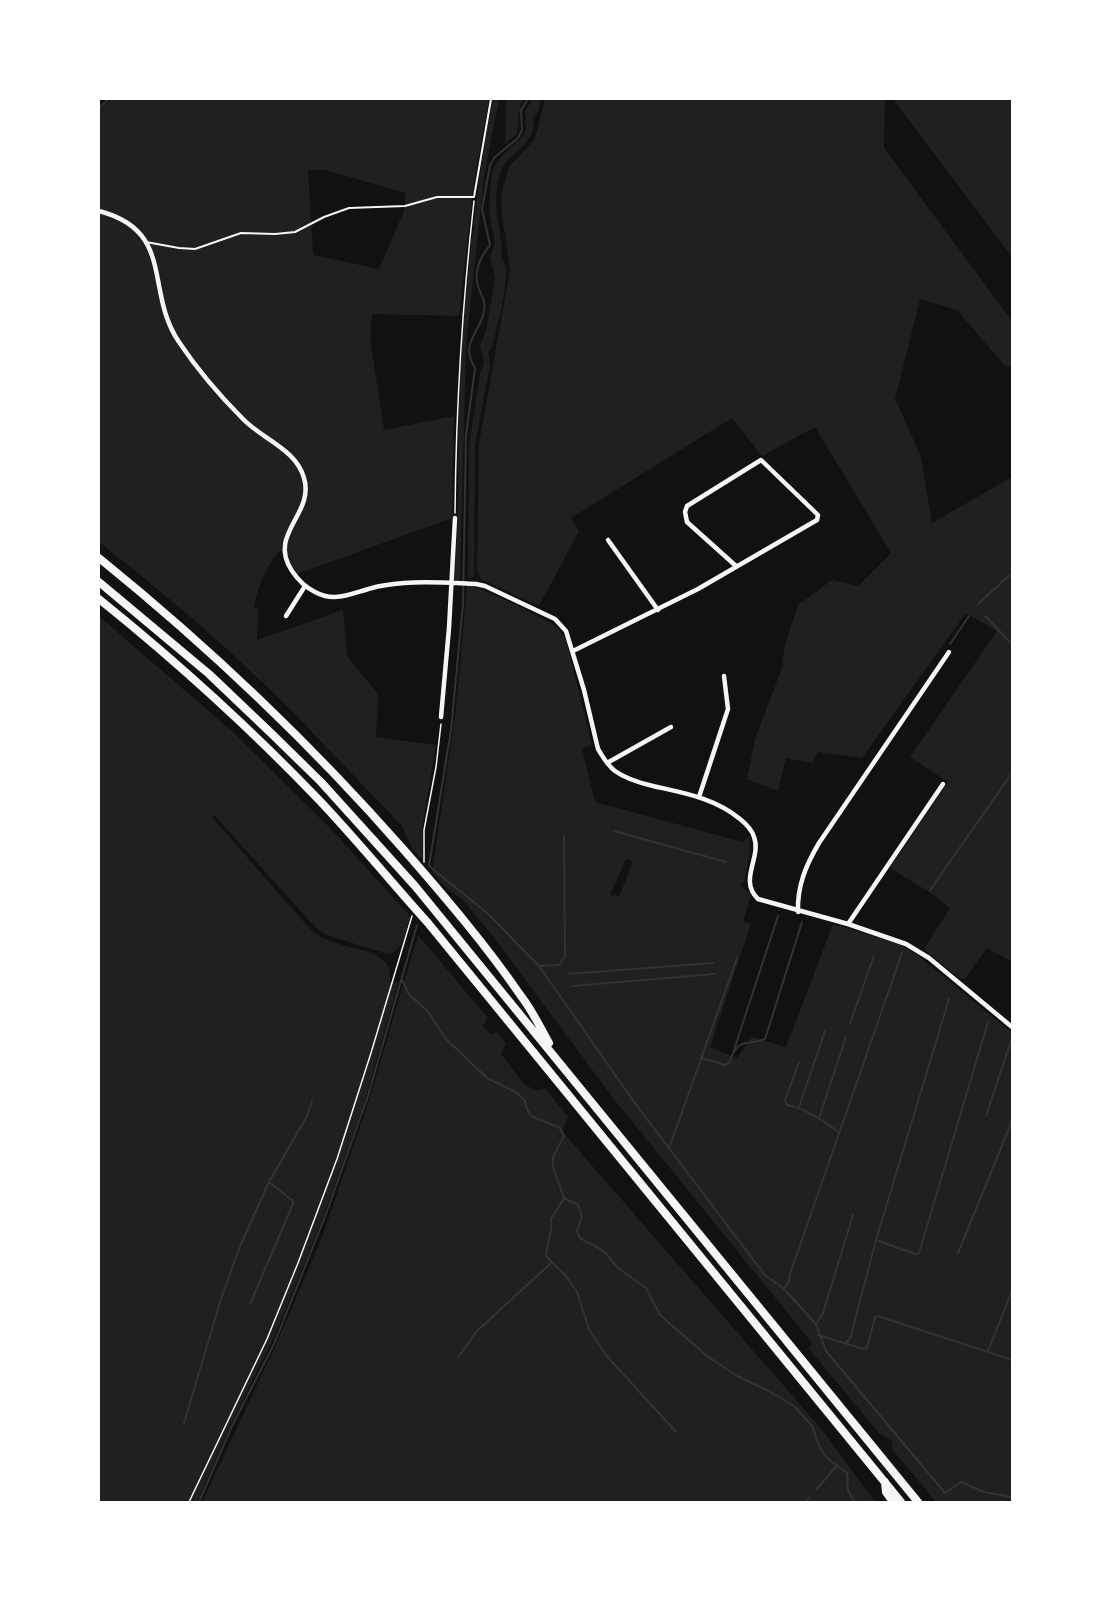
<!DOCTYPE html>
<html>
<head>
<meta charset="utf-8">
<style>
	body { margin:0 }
	#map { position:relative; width:1111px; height:1601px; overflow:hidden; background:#111; font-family:Karla,sans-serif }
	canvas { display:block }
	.frame { position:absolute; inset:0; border:100px solid #fff; pointer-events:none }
</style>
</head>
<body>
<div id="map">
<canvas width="1111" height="1601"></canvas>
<div class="frame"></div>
</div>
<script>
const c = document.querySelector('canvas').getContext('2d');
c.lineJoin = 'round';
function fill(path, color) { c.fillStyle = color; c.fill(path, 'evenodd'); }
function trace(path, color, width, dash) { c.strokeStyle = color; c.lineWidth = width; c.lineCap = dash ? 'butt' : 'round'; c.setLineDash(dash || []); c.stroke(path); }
fill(new Path2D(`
	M112 99H489L474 182 459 316 372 314 370 338 384 430 454 416 452 518 297 574 287 557V549L279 551C266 568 257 587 254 608H258L257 640 343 610 347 656 377 693 378 698 376 737 436 745 422 829V860L411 846 402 826C349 771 298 715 242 663 196 620 148 581 99 542V110ZM308 170H326L406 193 404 211 379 269 313 255Z
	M492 99H499L484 177 466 346 460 580H453C462 514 456 446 460 379 465 285 476 192 492 99Z
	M506 99H524L520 107 517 134 505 144Z
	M533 99H541L538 111 533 118C539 142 509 152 501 171 491 196 500 225 502 250L501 253C501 256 503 259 504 262 511 279 497 328 492 347L488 352 490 365 475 445 474 577 468 578 469 446 480 373 484 363 480 345 486 331 495 278 490 256 495 243 489 212 492 170 500 158 523 136 526 129 525 111Z
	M545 99H885L884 148 1012 321V367L1005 366 957 310 920 299 895 399 920 454 932 523 1012 477V962L987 948 967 976 964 979 959 978 924 949 950 908 929 892 890 868 948 782 910 757 997 631 966 613 862 758 818 752 812 763 786 758 778 791 747 779 755 739 782 668 785 644 798 605 832 580 858 586 891 553 815 427 762 456 732 418 571 518 579 531 539 606 481 579 477 570 479 443 510 270 502 215 501 195 509 167 535 139Z
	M893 99H1012V257Z
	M467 586H474L523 608 557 627 566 640 592 745 582 748 595 802 743 842 749 836 750 853 744 882 741 885 751 895 743 922 751 924 710 1047 737 1058 752 1037 786 1047 833 924 901 945 916 954 1012 1033V1502H936L892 1449V1441L879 1433 809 1349 812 1343 613 1098 495 939 463 900 448 890 432 872 456 709ZM626 859 633 862 619 896 610 895Z
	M99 616 235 734 331 829 410 916C406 931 404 950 389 954L329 936 316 928 214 815 212 817 310 929C319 936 328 941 339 944 353 949 372 950 383 960 390 965 390 973 390 981L398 984 363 1107 321 1222 276 1333 230 1426 197 1502H99Z
	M418 935 488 1018 483 1026 491 1034 497 1032 506 1044 501 1054 525 1085 537 1091 545 1088 568 1117 562 1131 823 1431 875 1502H202L274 1349 321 1240 369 1100Z`), '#202020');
trace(new Path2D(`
	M528 99 521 110 522 130 518 138 495 157 490 165 482 209 490 245C480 257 473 273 479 289 482 297 486 302 484 311 480 334 459 343 475 368L466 435 463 604 451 730 429 866 486 912 539 966 634 1102 765 1275 784 1289 816 1324 826 1351 940 1487 945 1493 961 1482 984 1492 1012 1497
	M99 108 109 99
	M978 604 1012 573
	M985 616 1012 644
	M950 644 969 616
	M614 831 726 862
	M930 890 1012 773
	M541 966 559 965 565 956 564 836
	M568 974 713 963
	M402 980 409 994 429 1013 446 1039 487 1078 516 1092 525 1101 527 1109 531 1116 560 1128 564 1136 553 1157V1167L564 1198 551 1219C553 1229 547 1245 546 1256L566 1276 577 1292 589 1329 605 1354 676 1432
	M572 986 715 974
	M850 1023 874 956
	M734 1050 778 916
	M702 1058 725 1065 729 1063C739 1035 746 1047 765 1039L802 922
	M799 1062 785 1101 787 1105C806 1109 823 1120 838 1132
	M799 1107 825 1031
	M986 1116 1011 1041
	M819 1118 846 1037
	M669 1146 671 1143 737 958
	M564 1198 578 1205 582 1217 577 1231 580 1238 604 1251 617 1267 646 1288 660 1315 707 1356 737 1376 767 1390 794 1406 812 1426 819 1446 827 1458 847 1473C849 1489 844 1487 855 1502
	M876 1240 915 1254 919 1253 988 1022
	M958 1253 1012 1121
	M784 1289 789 1281 790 1274 902 953
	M250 1304 293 1204V1201L269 1182
	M816 1324 823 1313 853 1215
	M818 1335 864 1349 867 1348 875 1317 878 1316 1012 1360
	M846 1342 850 1339 876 1240 949 999
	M988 1351 1012 1291
	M459 1356 476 1332 551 1263
	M184 1423 221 1299 240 1246 269 1182 307 1116 312 1101
	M816 1490 837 1465
	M199 1502 232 1426 274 1344 326 1214 368 1096 417 925
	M805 1502 809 1498`), '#333', 2);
trace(new Path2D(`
	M455 513C456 407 462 306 474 201
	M424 862V830L436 767 441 724
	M189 1502 267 1339 298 1263 337 1159 371 1053 412 916`), '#f5f5f5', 1.5);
trace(new Path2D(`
	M146 242 179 248 195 249 241 233 275 234 295 232 324 217 349 208 405 206 437 197H474L491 99`), '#f5f5f5', 2);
trace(new Path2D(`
	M99 211C176 231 144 291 179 342 197 369 220 396 243 419 262 439 296 449 304 478 315 514 267 534 292 571 298 580 305 587 315 592 335 603 352 593 372 588 382 585 393 584 404 583 428 581 452 583 476 584L485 586 555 619 566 631 584 690 598 749C603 757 607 765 615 771 626 779 640 783 653 786 684 793 715 798 740 819 745 823 752 830 754 837 762 857 738 880 758 899L848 924 906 944 929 958 1012 1027
	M608 540 658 610
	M286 616 305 586
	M573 651 698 589 817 520 818 515 761 460 687 506 685 512 687 522 736 566
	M441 717 449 628 455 518
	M607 763 671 727
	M699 797 728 709 724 676
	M798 912C797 886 806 865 819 843L949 652
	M848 924 943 784`), '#f5f5f5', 4.5);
trace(new Path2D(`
	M99 558C209 647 311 744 404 850 445 897 486 945 521 996 532 1010 540 1027 549 1043
	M99 582 209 674 273 735 321 782 415 886 918 1502
	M99 599C176 661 250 728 319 800 357 840 391 882 428 923L901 1502
	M885 1482 886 1492 893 1502`), '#f5f5f5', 8);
</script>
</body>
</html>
